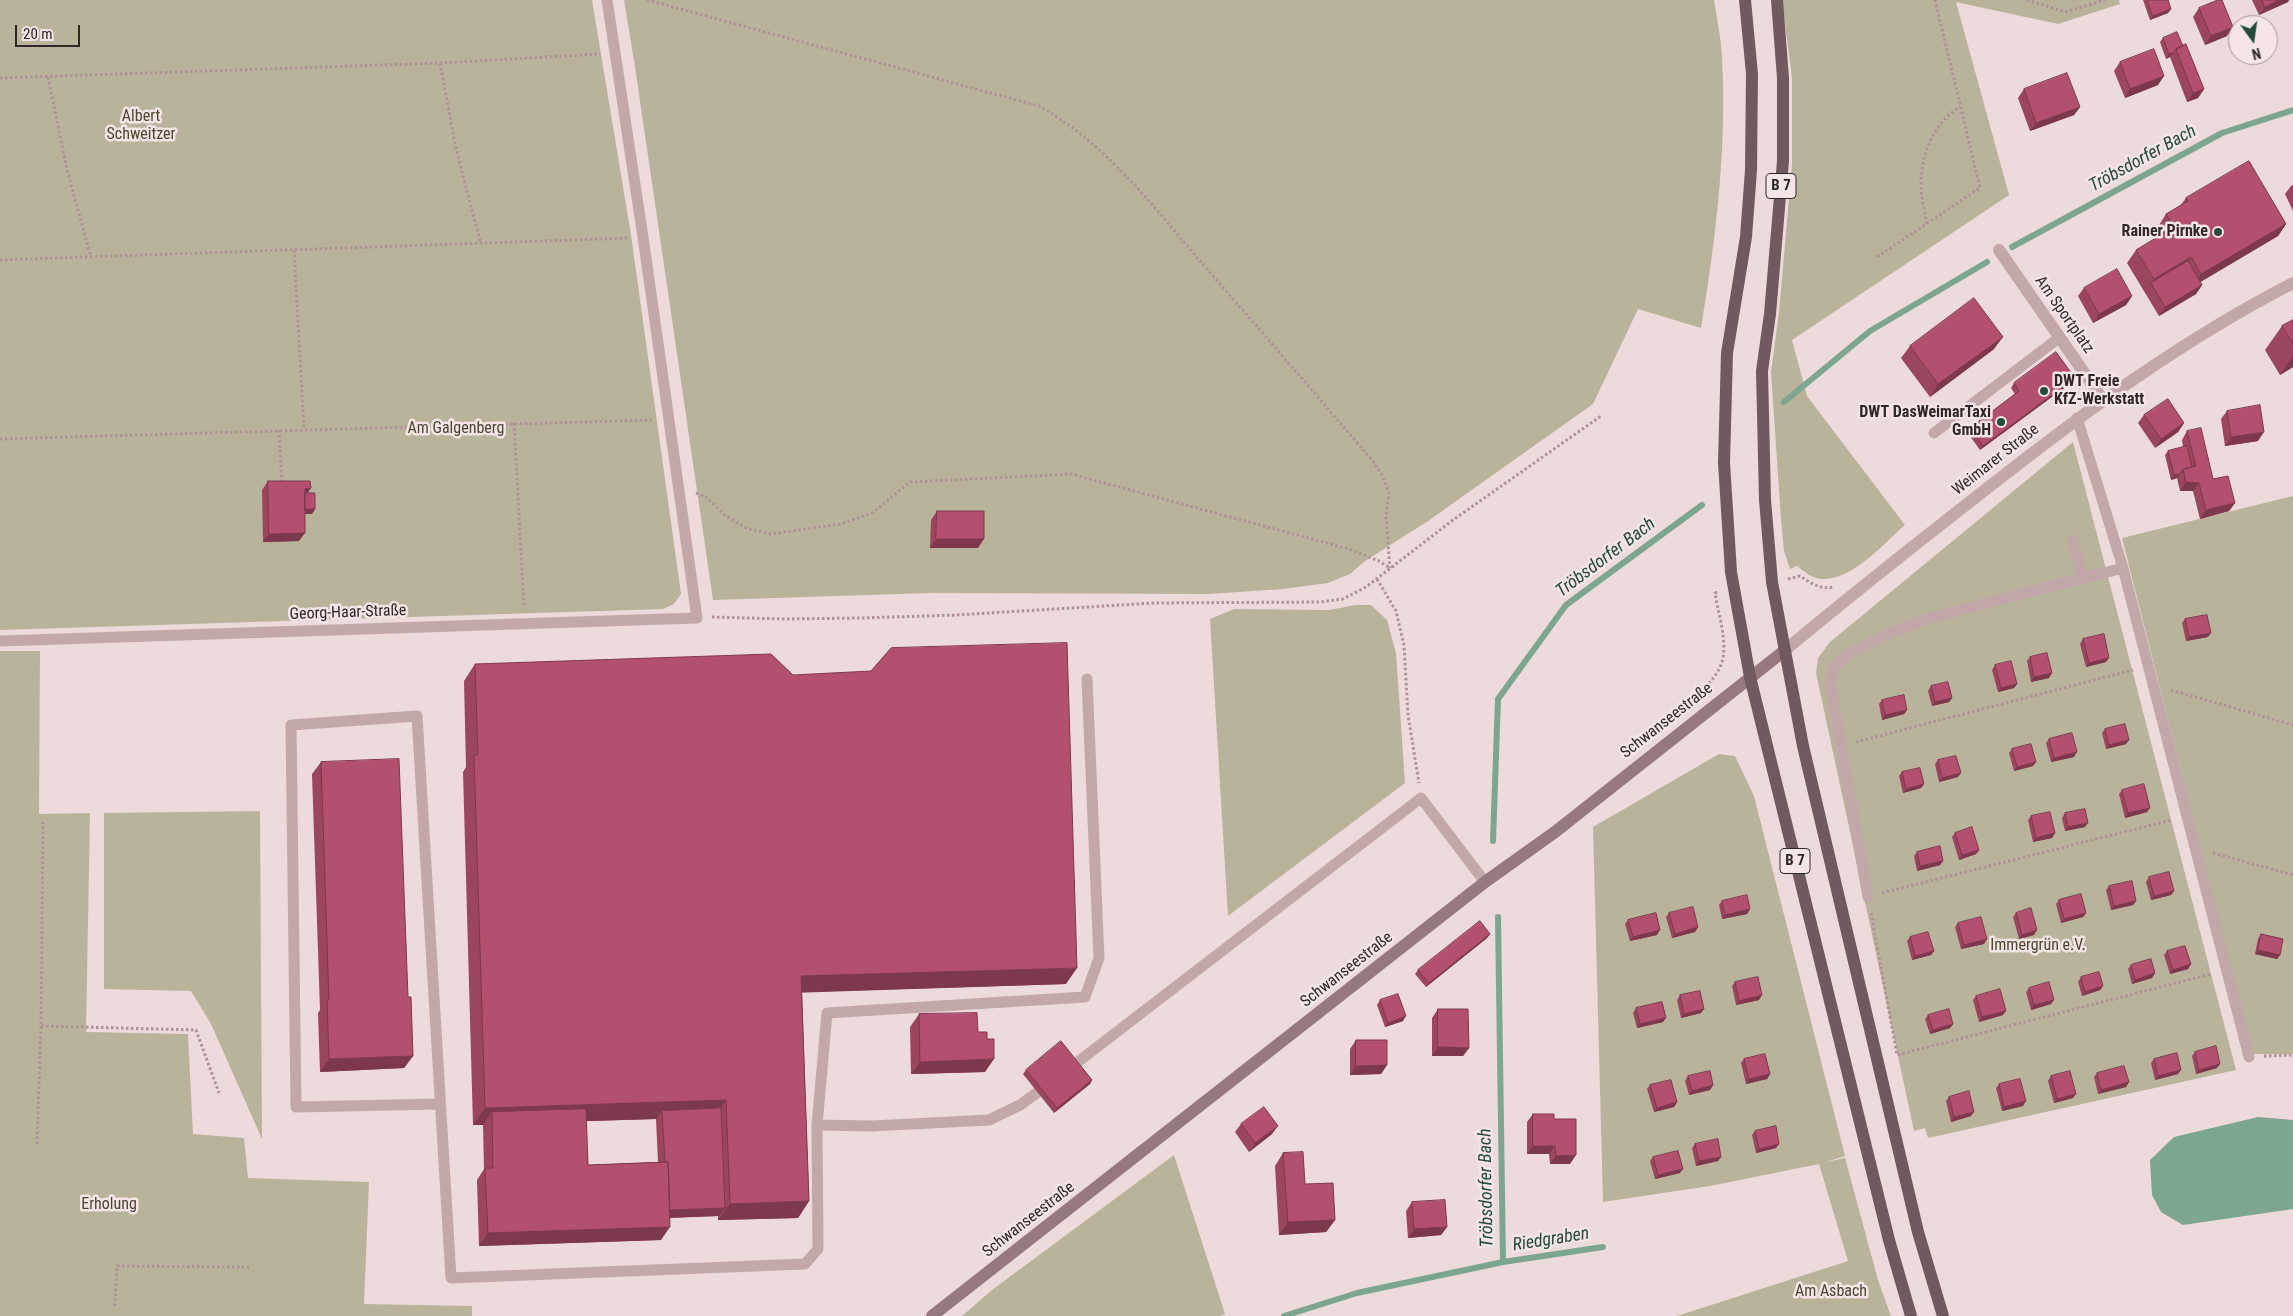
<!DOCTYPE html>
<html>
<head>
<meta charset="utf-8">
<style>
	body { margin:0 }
	#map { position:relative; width:2293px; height:1316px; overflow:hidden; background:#eddada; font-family:"Roboto Condensed",sans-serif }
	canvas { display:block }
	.north { position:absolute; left:2228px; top:15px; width:50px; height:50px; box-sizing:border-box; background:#f6e5e5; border:1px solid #a7999a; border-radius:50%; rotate:166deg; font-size:14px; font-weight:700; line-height:20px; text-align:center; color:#312729 }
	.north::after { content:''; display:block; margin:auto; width:18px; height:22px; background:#224c38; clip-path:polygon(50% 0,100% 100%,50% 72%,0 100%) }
	.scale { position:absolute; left:15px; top:25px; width:65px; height:22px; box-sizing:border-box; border:2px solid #312729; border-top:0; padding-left:6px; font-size:15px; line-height:18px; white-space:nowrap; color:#312729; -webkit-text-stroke:4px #f6e5e5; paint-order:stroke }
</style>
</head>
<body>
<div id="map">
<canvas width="2293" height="1316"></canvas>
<div class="north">N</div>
<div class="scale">20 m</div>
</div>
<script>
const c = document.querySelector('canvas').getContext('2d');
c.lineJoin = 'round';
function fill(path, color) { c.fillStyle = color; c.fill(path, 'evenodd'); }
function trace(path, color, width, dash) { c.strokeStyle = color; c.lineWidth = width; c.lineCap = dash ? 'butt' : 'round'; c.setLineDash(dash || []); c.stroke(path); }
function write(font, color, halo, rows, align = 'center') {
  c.font = font + ' "Roboto Condensed",sans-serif'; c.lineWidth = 5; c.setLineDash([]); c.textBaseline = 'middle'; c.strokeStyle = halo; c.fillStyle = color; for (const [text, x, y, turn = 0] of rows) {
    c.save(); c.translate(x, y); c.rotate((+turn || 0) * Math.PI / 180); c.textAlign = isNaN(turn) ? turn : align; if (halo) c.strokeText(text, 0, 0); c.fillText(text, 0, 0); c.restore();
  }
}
fill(new Path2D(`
	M0 0H592L631 235 681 594 674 604 663 609 0 630Z
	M624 0H1714C1717 19 1721 38 1722 56 1727 148 1716 238 1701 328L1638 309 1593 404 1428 521 1365 561 1350 574 1328 583 1283 589 1209 594 931 593 713 600 635 67Z
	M1782 0H2119L2120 4 2058 24 1956 2 2009 195 1792 340 1807 396 1905 525C1883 544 1856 577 1825 579 1814 580 1805 572 1797 566L1790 569 1784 551 1781 519 1771 372 1779 312 1792 164V78Z
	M2073 442 2236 1070 1928 1138 1925 1128 1914 1131 1816 673 1818 658 1830 642Z
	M2293 496V1054H2252L2122 538Z
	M1355 605H1371L1387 620 1396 653 1405 783 1228 916 1210 619 1234 609 1329 610Z
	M0 651H40L39 814 90 813 86 1032 188 1034 193 1134 244 1138 248 1178 369 1182 364 1304 472 1306V1316H0Z
	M1719 754 1735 756 1754 796 1845 1156 1826 1162 1845 1158 1878 1280 1891 1316H1677L1848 1261 1819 1164 1710 1186 1603 1202 1593 827Z
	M260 811 262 1139 211 1024 191 991 104 989V813Z
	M1174 1155 1225 1314 1221 1316H962L992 1290Z`), '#bab39c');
fill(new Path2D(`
	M2258 1117 2293 1120V1209L2183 1225 2161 1212 2152 1195 2150 1160 2174 1137Z`), '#7da691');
trace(new Path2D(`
	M2012 247 2222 133 2293 110
	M1784 402 1870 331 1987 262
	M1493 841 1498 699 1566 605 1702 505
	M1498 917 1503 1262
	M1284 1316 1357 1293 1503 1262 1603 1247`), '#7da691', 6);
trace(new Path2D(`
	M647 0 1039 106C1107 144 1156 210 1206 268 1262 332 1317 396 1372 460L1382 475 1389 493 1386 517 1390 568
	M2027 0 2065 12 2105 0
	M440 63 456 149 481 244
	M48 77 67 170 91 257
	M0 78 440 63 600 54
	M1927 224C1925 211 1921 198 1921 185 1921 154 1933 123 1960 107
	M294 250 304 429
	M1877 257 1980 188 1935 0
	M0 260 628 238
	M514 423 524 607
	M279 430 282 483
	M0 439 652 420
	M696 493 706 497 725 515 746 528 770 534 841 524 872 513 910 482 1071 474 1349 549 1379 561 1390 568
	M1377 579 1396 611 1404 645 1408 715 1419 783
	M1788 579 1800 576C1811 583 1820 590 1833 587
	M712 617 784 619 861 618 956 615 1154 603 1320 602 1343 599 1366 587 1453 520 1601 416
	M2171 690 2293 725
	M1679 710C1693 697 1716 682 1722 662 1728 641 1718 614 1715 593L1718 592
	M1856 742 2133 670
	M2213 853 2293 875
	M1882 893 2172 820
	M1871 913 1897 1055 2211 974
	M41 1026 196 1030 219 1093
	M2264 1056 2293 1055
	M37 1144 41 1026 43 822
	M115 1306 117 1266 249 1267`), '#ae9296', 3, [2.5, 2.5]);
trace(new Path2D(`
	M2077 418 2123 568 2249 1057
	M1934 433 2060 337
	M2073 540 2082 578
	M0 641 697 618 643 237 607 0
	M1868 897 1830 683 1835 666 1846 655 1891 633 1929 618 2123 568
	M1066 1071 1421 798 1485 882
	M1049 1084 1020 1105 989 1120 872 1126 817 1125 827 1013 1085 997 1099 958 1087 679
	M440 1104 296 1107 291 725 417 716 451 1278 805 1264 818 1249 817 1125`), '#c3a8aa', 11);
trace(new Path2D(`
	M1999 250 2103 400
	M1784 651C1850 596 1917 543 1985 490 2083 413 2182 340 2293 283`), '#c3a8aa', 12);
trace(new Path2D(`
	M932 1316 1485 882 1555 832 1784 651`), '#96797f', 12);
trace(new Path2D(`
	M1745 0 1752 74 1751 170 1746 237 1727 353 1724 463 1731 572 1750 677 1889 1240 1911 1316
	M1777 0 1783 78V161L1770 314 1762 371 1765 500 1772 582 1803 746 1918 1232 1943 1316`), '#715a5f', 12);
fill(new Path2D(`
	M2143 0H2168L2171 9 2168 13 2150 20Z
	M2252 0H2289L2288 2 2259 15Z
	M2199 8 2227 36 2205 45 2193 17Z
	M2163 38 2183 46 2204 89 2198 98 2187 102 2170 57 2166 59 2160 42Z
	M2120 62 2158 85 2125 98 2114 71Z
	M2024 89 2080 107 2074 115 2030 131 2018 98Z
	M2293 185V211L2285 194 2291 186Z
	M2186 198 2286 224 2278 236 2200 282 2202 285 2196 294 2159 316 2127 263 2136 250 2162 235 2158 227 2166 214 2180 206Z
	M2084 288 2132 296 2126 305 2093 323 2078 296Z
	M2293 320V367L2280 375 2265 350 2282 326Z
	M1910 346 1994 349 1930 397 1901 358Z
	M2072 382 1980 450 1967 432 1970 428 2015 394 2011 388 2014 383Z
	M2227 411 2258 441 2225 446 2221 419Z
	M2144 415 2184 423 2178 432 2155 448 2138 423Z
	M2187 431 2213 479 2235 503 2229 511 2200 519 2193 491H2180L2177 478 2171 480 2165 455 2168 451 2183 447 2182 440Z
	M268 481 308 493 315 509 312 514H305L299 541 263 542 262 490Z
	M937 511 978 548H930L931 520Z
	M2185 619 2208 637 2186 641 2182 623Z
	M2083 639 2106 662 2086 667 2080 644Z
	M2030 657 2049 678 2031 682 2027 661Z
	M475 664 1066 984 802 992 809 1201 798 1218 718 1220V1216L670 1218 661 1240 479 1246 477 1180 484 1169 483 1125H473L463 772 466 767 464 681ZM656 1119 658 1162 588 1165 586 1121Z
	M1995 665 2017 684 2014 688 1998 692 1992 670Z
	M1931 686 1952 698 1949 702 1932 706 1928 691Z
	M1882 700 1907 710 1904 714 1882 720 1879 704Z
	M2105 729 2126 744 2106 749 2102 733Z
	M2049 739 2074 757 2051 762 2046 743Z
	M2012 749 2033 766 2014 771 2009 753Z
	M1938 760 1958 777 1939 782 1935 764Z
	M321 762 408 997 413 1056 404 1068 320 1072 318 1013 320 1010 312 774Z
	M1902 772 1924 784 1921 788 1903 793 1899 776Z
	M2122 790 2150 808 2147 812 2125 818 2119 794Z
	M2065 813 2085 827 2065 831 2062 818Z
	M2031 816 2055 833 2052 838 2033 842 2028 820Z
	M1955 833 1979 850 1976 854 1959 860 1952 837Z
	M1917 852 1943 861 1940 865 1917 871 1914 856Z
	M2149 877 2174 891 2171 895 2151 900 2146 882Z
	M2109 886 2136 901 2133 905 2111 910 2106 890Z
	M2059 900 2086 913 2083 917 2061 923 2056 904Z
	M1722 901 1750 909 1747 914 1722 919 1719 905Z
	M1669 913 1698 927 1695 932 1672 938 1666 917Z
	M2016 913 2034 935 2019 939 2013 917Z
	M1628 920 1657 935 1630 941 1625 924Z
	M1958 923 1984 944 1961 949 1955 927Z
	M1490 934 1487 938 1426 987 1415 974 1418 970Z
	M2261 934 2280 955 2277 959 2255 954 2258 939Z
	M1910 937 1934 951 1931 955 1912 960 1907 941Z
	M2167 951 2191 964 2188 969 2170 974 2164 955Z
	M2131 965 2155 973 2152 978 2132 984 2128 969Z
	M2081 977 2103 986 2100 990 2082 996 2078 982Z
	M1735 982 1759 1000 1736 1005 1732 986Z
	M2029 988 2054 1000 2051 1004 2031 1010 2026 992Z
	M1680 995 1701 1013 1681 1018 1677 1000Z
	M1976 996 2003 1015 1979 1022 1973 1000Z
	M1380 1000 1403 1021 1385 1027 1377 1005Z
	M1636 1008 1663 1022 1637 1028 1633 1013Z
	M1438 1009 1469 1048 1463 1056H1432V1018Z
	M919 1014 978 1032 985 1072 911 1074 910 1027Z
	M1928 1015 1953 1024 1950 1028 1930 1034 1925 1019Z
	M1356 1040 1387 1065 1381 1074 1350 1075V1049Z
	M2195 1052 2217 1068 2196 1074 2192 1056Z
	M1744 1059 1770 1074 1767 1079 1746 1084 1741 1063Z
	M2154 1059 2178 1074 2155 1080 2151 1063Z
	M1026 1070 1092 1080 1090 1084 1054 1113 1023 1074Z
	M2097 1073 2129 1082 2126 1087 2098 1094 2094 1077Z
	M1688 1076 1713 1085 1710 1090 1689 1095 1685 1081Z
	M2051 1076 2073 1098 2054 1103 2048 1081Z
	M1999 1084 2023 1106 2002 1111 1996 1088Z
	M1650 1085 1677 1102 1674 1107 1654 1112 1647 1089Z
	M1949 1097 1971 1116 1951 1122 1946 1101Z
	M1533 1114 1554 1119 1570 1164H1550L1549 1154H1527V1122Z
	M1241 1124 1272 1134 1249 1152 1235 1132Z
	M1755 1131 1776 1148 1756 1153 1752 1135Z
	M1695 1144 1721 1157 1718 1161 1696 1166 1692 1148Z
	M1283 1153 1305 1184 1335 1220 1326 1232 1279 1235 1275 1166Z
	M1653 1157 1680 1173 1655 1179 1650 1161Z
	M1412 1202 1447 1227 1441 1235 1408 1238 1406 1211Z`), '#9b455f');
fill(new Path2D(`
	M2279 0H2289L2288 2 2259 15 2265 7Z
	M2171 9 2168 13 2150 20 2153 16Z
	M2233 27 2227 36 2205 45 2211 36Z
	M2173 53 2170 57 2166 59 2169 54Z
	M2164 76 2158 85 2125 98 2130 89Z
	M2204 89 2198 98 2187 102 2193 93Z
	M2080 107 2074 115 2030 131 2036 123Z
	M2286 224 2278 236 2192 287 2201 274Z
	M2191 257 2182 270 2151 283 2145 291 2154 279Z
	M2202 285 2196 294 2159 316 2165 307Z
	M2132 296 2126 305 2093 323 2099 314Z
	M2003 337 1994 349 1930 397 1938 384Z
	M2293 356V367L2280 375Z
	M2075 378 2072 382 1980 450 1983 446Z
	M2184 423 2178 432 2155 448 2161 439Z
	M2264 432 2258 441 2225 446 2231 437Z
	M2180 474 2177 478 2171 480 2174 475Z
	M2186 482 2199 483 2193 491H2180Z
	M311 488 305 497V489Z
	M2235 503 2229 511 2200 519 2206 510Z
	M302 509H315L312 514H299Z
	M305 533 299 541 263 542 269 534Z
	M936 539H984L978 548H930Z
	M2211 633 2208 637 2186 641 2189 637Z
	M2109 658 2106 662 2086 667 2089 663Z
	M2052 673 2049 678 2031 682 2034 677Z
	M2017 684 2014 688 1998 692 2001 688Z
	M1952 698 1949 702 1932 706 1935 702Z
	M1907 710 1904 714 1882 720 1885 715Z
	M2129 740 2126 744 2106 749 2109 745Z
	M2077 752 2074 757 2051 762 2054 758Z
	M2036 762 2033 766 2014 771 2017 767Z
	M1961 773 1958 777 1939 782 1942 778Z
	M1924 784 1921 788 1903 793 1906 789Z
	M2150 808 2147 812 2125 818 2128 813Z
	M2088 823 2085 827 2065 831 2068 827Z
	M2055 833 2052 838 2033 842 2036 838Z
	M1979 850 1976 854 1959 860 1962 855Z
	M1943 861 1940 865 1917 871 1920 866Z
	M2174 891 2171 895 2151 900 2154 896Z
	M2136 901 2133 905 2111 910 2114 906Z
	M1750 909 1747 914 1722 919 1725 915Z
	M2086 913 2083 917 2061 923 2064 919Z
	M1698 927 1695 932 1672 938 1675 934Z
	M1660 930 1657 935 1630 941 1633 937Z
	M2037 930 2034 935 2019 939 2022 935Z
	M1490 934 1487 938 1426 987 1429 983Z
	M1987 939 1984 944 1961 949 1964 945Z
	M2258 950 2280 955 2277 959 2255 954Z
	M1934 951 1931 955 1912 960 1915 956Z
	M2191 964 2188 969 2170 974 2173 970Z
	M1077 968 1066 984 790 993 801 976Z
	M2155 973 2152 978 2132 984 2135 980Z
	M2103 986 2100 990 2082 996 2085 992Z
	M1762 995 1759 1000 1736 1005 1739 1001Z
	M2054 1000 2051 1004 2031 1010 2034 1005Z
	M1704 1009 1701 1013 1681 1018 1684 1014Z
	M2006 1011 2003 1015 1979 1022 1982 1017Z
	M1406 1016 1403 1021 1385 1027 1388 1023Z
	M1666 1018 1663 1022 1637 1028 1640 1024Z
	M1953 1024 1950 1028 1930 1034 1933 1030Z
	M1438 1047 1469 1048 1463 1056H1432Z
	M413 1056 404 1068 320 1072 329 1059Z
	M994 1059 985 1072 911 1074 920 1062Z
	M2220 1064 2217 1068 2196 1074 2199 1070Z
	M1387 1065 1381 1074 1350 1075 1356 1066Z
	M2181 1070 2178 1074 2155 1080 2158 1076Z
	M1770 1074 1767 1079 1746 1084 1749 1079Z
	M1092 1080 1090 1084 1054 1113 1057 1108Z
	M2129 1082 2126 1087 2098 1094 2101 1090Z
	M1713 1085 1710 1090 1689 1095 1692 1091Z
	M2076 1094 2073 1098 2054 1103 2057 1099Z
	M726 1100 715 1117 662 1111 656 1119 492 1124V1112L483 1125H473L485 1108Z
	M2026 1101 2023 1106 2002 1111 2004 1107Z
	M1677 1102 1674 1107 1654 1112 1657 1108Z
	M1974 1112 1971 1116 1951 1122 1954 1117Z
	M1278 1126 1272 1134 1249 1152 1255 1143Z
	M1779 1144 1776 1148 1756 1153 1759 1149Z
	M1533 1146H1555L1549 1154H1527Z
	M1576 1155 1570 1164H1550L1556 1156Z
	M1721 1157 1718 1161 1696 1166 1699 1161Z
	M1683 1169 1680 1173 1655 1179 1658 1175Z
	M809 1201 798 1218 718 1220 730 1204Z
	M725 1208 719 1216 661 1218 667 1210Z
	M1335 1220 1326 1232 1279 1235 1288 1222Z
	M670 1227 661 1240 479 1246 488 1233Z
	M1447 1227 1441 1235 1408 1238 1414 1229Z`), '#7e384e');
const building = new Path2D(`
	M2147 0H2168L2171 9 2153 16Z
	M2218 0H2222L2233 27 2211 36 2199 8Z
	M2262 0H2279L2265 7Z
	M2177 32 2183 46 2176 49 2173 53 2169 54 2163 38Z
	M2186 44 2204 89 2193 93 2176 49Z
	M2154 49 2164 76 2130 89 2120 62Z
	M2067 73 2080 107 2036 123 2024 89Z
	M2249 161 2286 224 2201 274 2191 257 2154 279 2136 250 2174 227 2166 214 2188 201 2186 198Z
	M2188 261 2202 285 2165 307 2151 283Z
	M2117 269 2132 296 2099 314 2084 288Z
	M1974 298 2003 337 1938 384 1910 346Z
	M2293 320V344L2282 326Z
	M2056 352 2075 378 1983 446 1970 428 2019 391 2014 383Z
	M2168 399 2184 423 2161 439 2144 415Z
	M2260 405 2264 432 2231 437 2227 411Z
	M2201 428 2213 479 2228 476 2235 503 2206 510 2199 483 2186 482 2183 469 2196 466 2187 431Z
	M2187 446 2192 467 2183 469 2180 474 2174 475 2168 451Z
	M268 481H310L311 488 305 489V533L269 534Z
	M305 493H315V509H305Z
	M937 511H984V539H936Z
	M2207 615 2211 633 2189 637 2185 619Z
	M2104 634 2109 658 2089 663 2083 639Z
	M1067 643 1077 968 801 976 809 1201 730 1204 726 1100 485 1108 474 755H478L475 664 771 654 793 675 871 671 891 648Z
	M2047 653 2052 673 2034 677 2030 657Z
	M2011 661 2017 684 2001 688 1995 665Z
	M1948 682 1952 698 1935 702 1931 686Z
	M1904 695 1907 710 1885 715 1882 700Z
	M2125 724 2129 740 2109 745 2105 729Z
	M2072 733 2077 752 2054 758 2049 739Z
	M2031 744 2036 762 2017 767 2012 749Z
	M1956 756 1961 773 1942 778 1938 760Z
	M399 759 408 997H411L413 1056 329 1059 327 1000H329L321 762Z
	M1920 768 1924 784 1906 789 1902 772Z
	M2144 784 2150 808 2128 813 2122 790Z
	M2085 809 2088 823 2068 827 2065 813Z
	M2050 812 2055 833 2036 838 2031 816Z
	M1972 827 1979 850 1962 855 1955 833Z
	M1940 846 1943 861 1920 866 1917 852Z
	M2169 872 2174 891 2154 896 2149 877Z
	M2132 881 2136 901 2114 906 2109 886Z
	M2081 894 2086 913 2064 919 2059 900Z
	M1747 895 1750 909 1725 915 1722 901Z
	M1693 907 1698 927 1675 934 1669 913Z
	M2031 908 2037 930 2022 935 2016 913Z
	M1656 913 1660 930 1633 937 1628 920Z
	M1981 917 1987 939 1964 945 1958 923Z
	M1480 921 1490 934 1429 983 1418 970Z
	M1928 932 1934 951 1915 956 1910 937Z
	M2261 934 2283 939 2280 955 2258 950Z
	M2185 946 2191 964 2173 970 2167 951Z
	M2151 959 2155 973 2135 980 2131 965Z
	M2099 972 2103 986 2085 992 2081 977Z
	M1758 977 1762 995 1739 1001 1735 982Z
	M2049 982 2054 1000 2034 1005 2029 988Z
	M2000 989 2006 1011 1982 1017 1976 996Z
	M1700 991 1704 1009 1684 1014 1680 995Z
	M1398 994 1406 1016 1388 1023 1380 1000Z
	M1662 1002 1666 1018 1640 1024 1636 1008Z
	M1438 1009H1468L1469 1048 1438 1047Z
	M1949 1009 1953 1024 1933 1030 1928 1015Z
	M977 1013 978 1032H987V1039H994V1059L920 1062 919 1014Z
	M1356 1040H1387V1065L1356 1066Z
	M1061 1041 1092 1080 1057 1108 1026 1070Z
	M2216 1046 2220 1064 2199 1070 2195 1052Z
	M2177 1053 2181 1070 2158 1076 2154 1059Z
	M1765 1054 1770 1074 1749 1079 1744 1059Z
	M2124 1066 2129 1082 2101 1090 2097 1073Z
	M1710 1071 1713 1085 1692 1091 1688 1076Z
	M2070 1071 2076 1094 2057 1099 2051 1076Z
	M2020 1079 2026 1101 2004 1107 1999 1084Z
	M1671 1080 1677 1102 1657 1108 1650 1085Z
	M1969 1091 1974 1112 1954 1117 1949 1097Z
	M1264 1107 1278 1126 1255 1143 1241 1124Z
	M721 1108 725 1208 670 1210 668 1162H665L662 1111Z
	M586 1109 588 1165 668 1162 670 1227 488 1233 485 1168H493L492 1112Z
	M1533 1114H1554V1119H1576V1155L1556 1156 1555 1146H1533Z
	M1776 1126 1779 1144 1759 1149 1755 1131Z
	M1718 1139 1721 1157 1699 1161 1695 1144Z
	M1678 1151 1683 1169 1658 1175 1653 1157Z
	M1303 1152 1305 1184 1333 1183 1335 1220 1288 1222 1283 1153Z
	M1445 1200 1447 1227 1414 1229 1412 1202Z`);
fill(building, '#b4506f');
trace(building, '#7e384e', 1);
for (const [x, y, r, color] of [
	[2218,232,5,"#224c38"],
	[2044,391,5,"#224c38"],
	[2001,422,5,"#224c38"]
]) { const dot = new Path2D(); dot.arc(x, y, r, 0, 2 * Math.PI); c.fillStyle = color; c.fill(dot); trace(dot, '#f6e5e5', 2); }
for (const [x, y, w] of [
	[1781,186,30],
	[1795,861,30]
]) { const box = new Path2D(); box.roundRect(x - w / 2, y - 12.5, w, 25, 4); c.fillStyle = '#f6e5e5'; c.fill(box); trace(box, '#312729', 1); }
write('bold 15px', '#312729', null, [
	["B 7",1781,186],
	["B 7",1795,861]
]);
write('16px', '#4c462e', '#f6e5e5', [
	["Albert",141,117],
	["Schweitzer",141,135],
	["Am Galgenberg",456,429],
	["Immergrün e.V.",2038,946],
	["Erholung",109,1205],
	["Am Asbach",1831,1292]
]);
write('bold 16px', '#312729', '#f6e5e5', [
	["Rainer Pirnke",2208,232],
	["DWT Freie",2054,382,"left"],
	["KfZ-Werkstatt",2054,400,"left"],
	["DWT DasWeimarTaxi",1991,413],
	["GmbH",1991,431]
], 'right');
write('16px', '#312729', '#f6e5e5', [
	["Am Sportplatz",2064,315,55],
	["Weimarer Straße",1996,460,-38],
	["Georg-Haar-Straße",348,613,-2],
	["Schwanseestraße",1667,721,-38],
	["Schwanseestraße",1347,970,-38],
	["Schwanseestraße",1029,1220,-38]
]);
write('italic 18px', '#224c38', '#f6e5e5', [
	["Tröbsdorfer Bach",2143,159,-29],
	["Tröbsdorfer Bach",1606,558,-37],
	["Tröbsdorfer Bach",1487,1188,-91],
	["Riedgraben",1551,1240,-9]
]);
</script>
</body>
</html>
